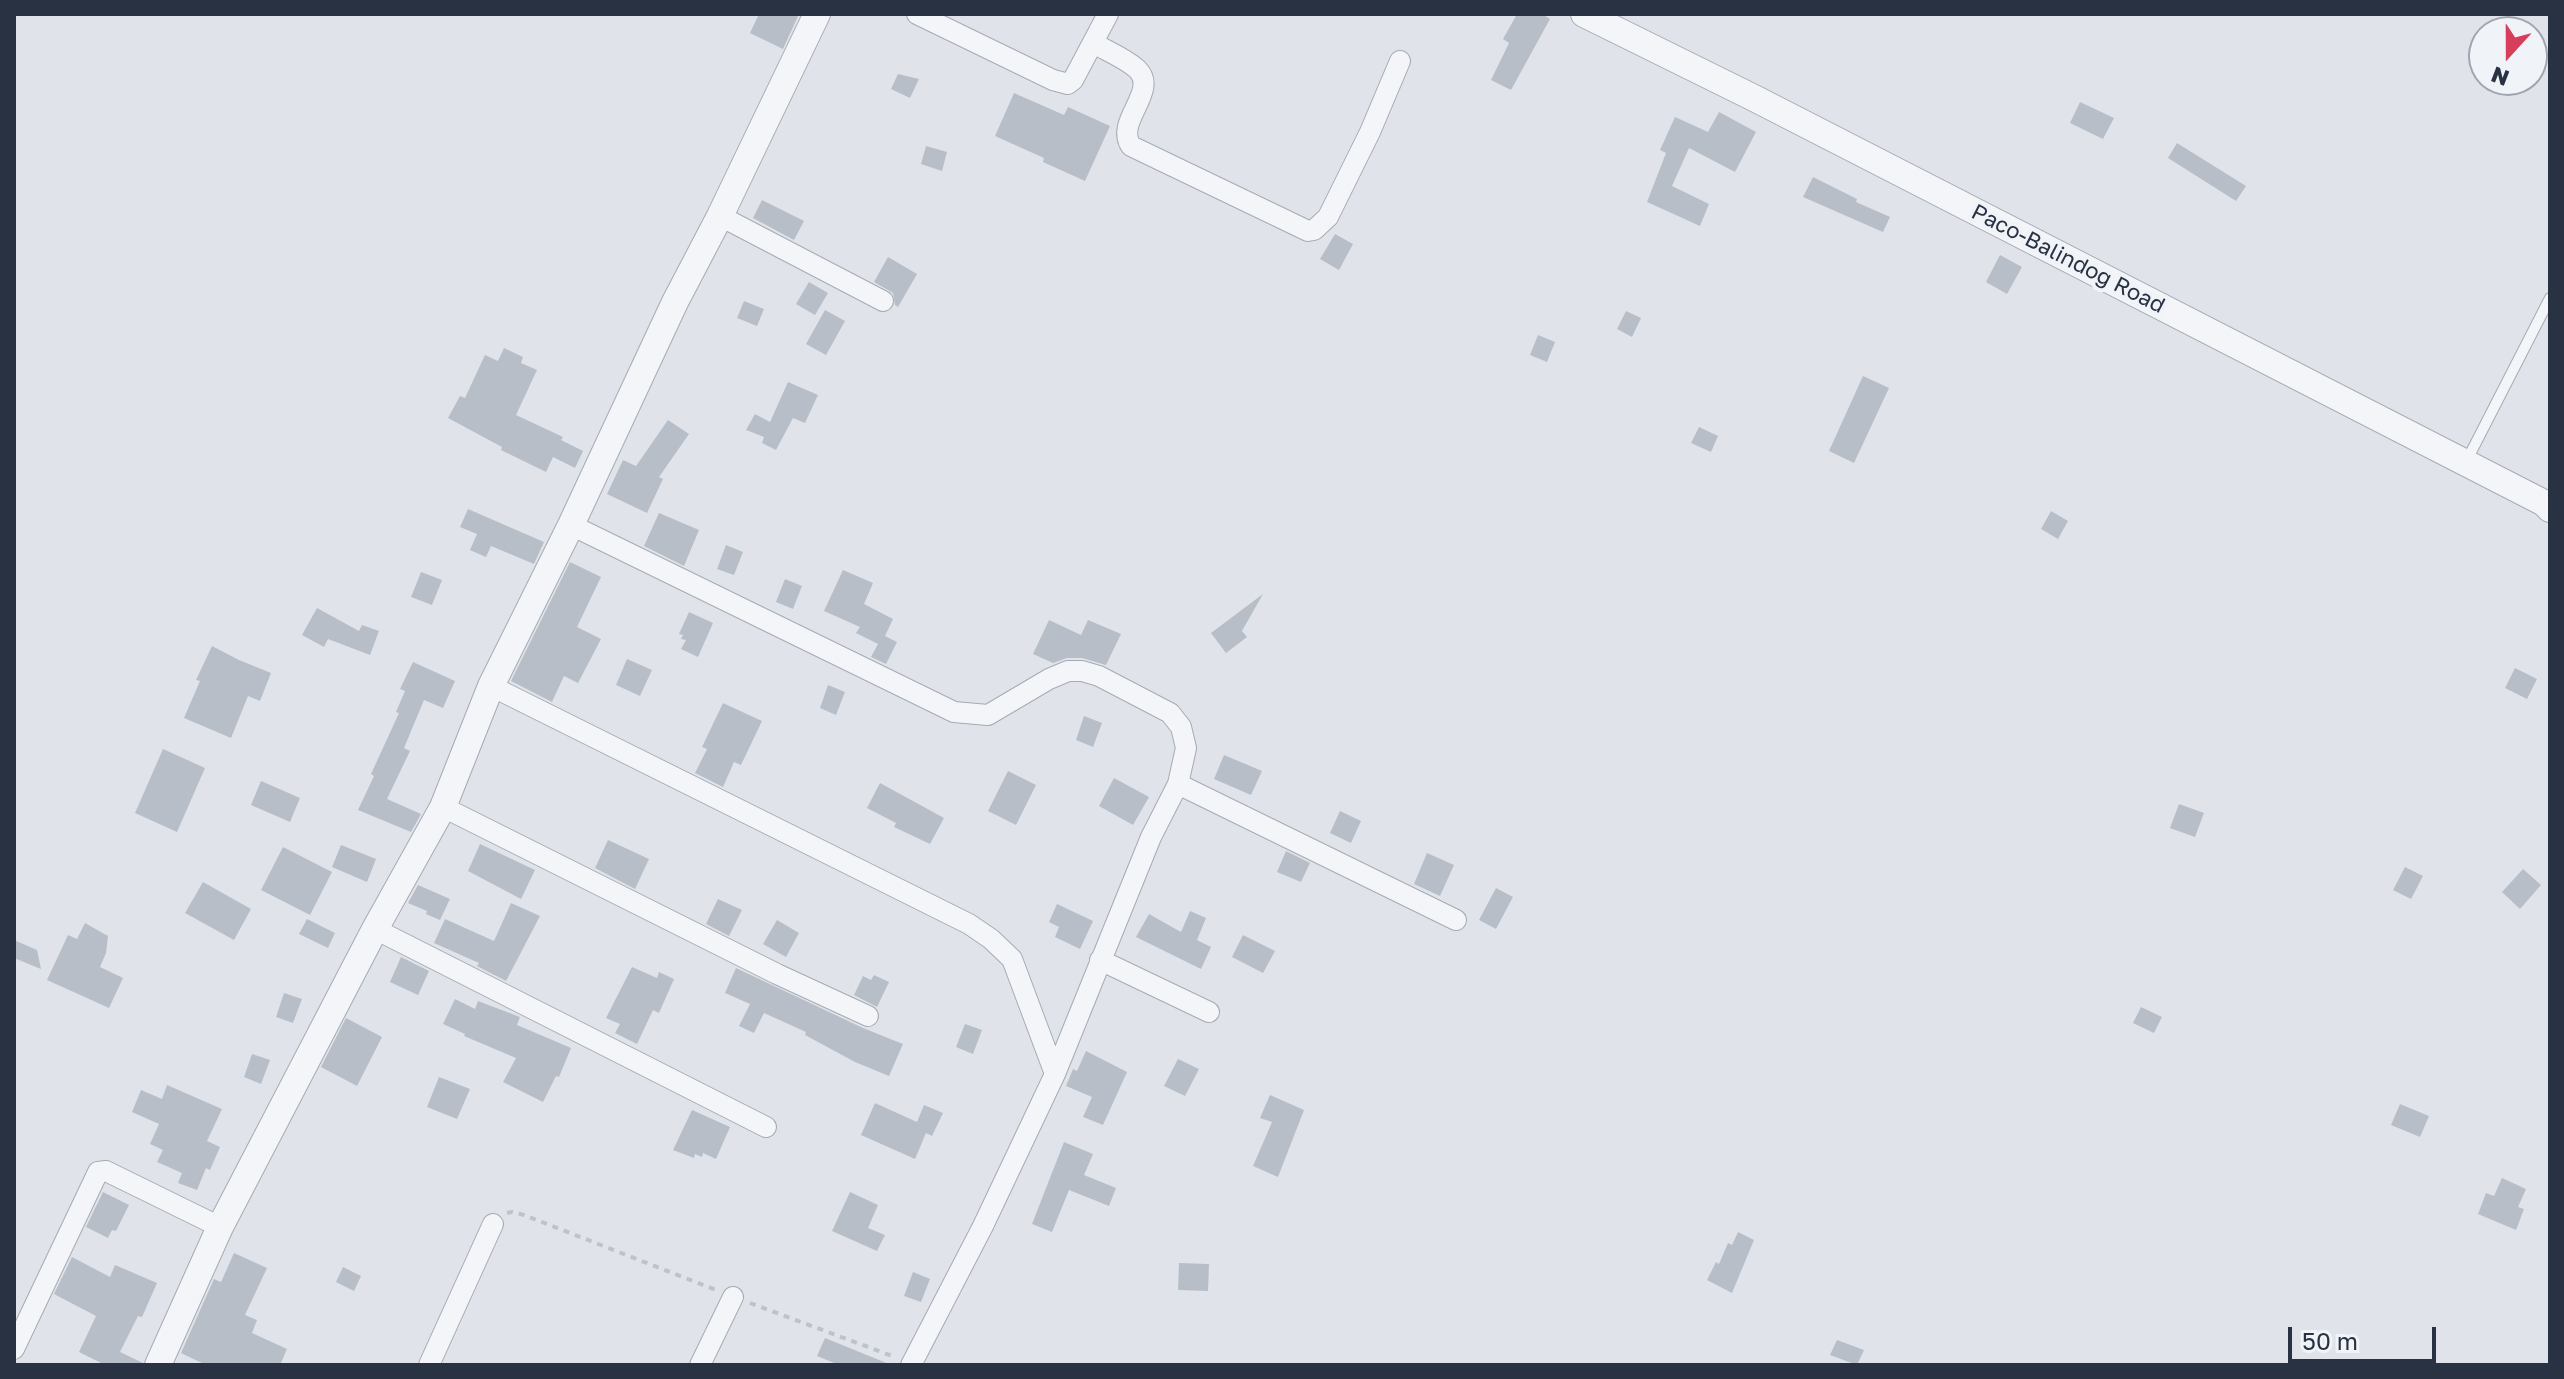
<!DOCTYPE html>
<html>
<head>
<meta charset="utf-8">
<style>
	body { margin:0 }
	#map { position:relative; width:2564px; height:1379px; overflow:hidden; background:#e0e4ea; font-family:"Golos Text",sans-serif }
	canvas { display:block }
	.frame { position:absolute; inset:0; border:16px solid #283242; pointer-events:none }
	.north { position:absolute; left:2468px; top:16px; width:80px; height:80px; box-sizing:border-box; background:#f0f3f7; border:2px solid #a0a6af; border-radius:50%; rotate:201deg; font-size:22px; font-weight:700; line-height:32px; text-align:center; color:#283242 }
	.north::after { content:''; display:block; margin:auto; width:28px; height:36px; background:#d63e5b; clip-path:polygon(50% 0,100% 100%,50% 72%,0 100%) }
	.scale { position:absolute; left:2288px; top:1327px; width:148px; height:36px; box-sizing:border-box; border:4px solid #283242; border-top:0; padding-left:10px; font-size:24px; line-height:28px; white-space:nowrap; color:#283242; -webkit-text-stroke:6px #f0f3f7; paint-order:stroke }
</style>
</head>
<body>
<div id="map">
<canvas width="2564" height="1379"></canvas>
<div class="frame"></div>
<div class="north">N</div>
<div class="scale">50 m</div>
</div>
<script>
const c = document.querySelector('canvas').getContext('2d');
c.lineJoin = 'round';
function fill(path, color) { c.fillStyle = color; c.fill(path, 'evenodd'); }
function trace(path, color, width, dash) { c.strokeStyle = color; c.lineWidth = width; c.lineCap = dash ? 'butt' : 'round'; c.setLineDash(dash || []); c.stroke(path); }
function write(font, color, halo, rows, align = 'center') {
  c.font = font + ' "Golos Text",sans-serif'; c.lineWidth = 8; c.setLineDash([]); c.textBaseline = 'middle'; c.strokeStyle = halo; c.fillStyle = color; for (const [text, x, y, turn = 0] of rows) {
    c.save(); c.translate(x, y); c.rotate((+turn || 0) * Math.PI / 180); c.textAlign = isNaN(turn) ? turn : align; if (halo) c.strokeText(text, 0, 0); c.fillText(text, 0, 0); c.restore();
  }
}
fill(new Path2D(`
	M759 14H799L783 49 750 33Z
	M1517 14H1542L1550 19 1511 90 1491 80 1509 43 1503 39Z
	M898 74 919 79 910 98 891 89Z
	M1014 93 1064 115 1068 107 1110 126 1085 181 1043 162 1044 158 995 136Z
	M2080 102 2114 118 2103 139 2070 123Z
	M1719 112 1756 132 1735 172 1689 148 1672 186 1709 204 1700 226 1647 202 1666 153 1660 150 1675 117 1708 132Z
	M2177 143 2246 186 2236 201 2168 158Z
	M926 146 947 152 942 171 921 164Z
	M1813 177 1857 199 1856 202 1890 217 1883 232 1803 197Z
	M762 200 804 221 794 240 753 218Z
	M1335 234 1353 244 1339 270 1320 259Z
	M2000 255 2022 267 2007 294 1986 282Z
	M888 257 917 274 898 307 895 305 893 293 874 282Z
	M809 282 828 293 815 315 796 304Z
	M744 301 764 309 757 326 737 318Z
	M825 310 845 321 826 355 806 344Z
	M1626 311 1641 318 1632 337 1617 329Z
	M1538 335 1555 342 1547 362 1530 355Z
	M504 348 523 357 521 363 537 370 516 415 563 437 561 440 583 451 575 468 553 457 546 472 501 450 502 447 448 418 460 396 465 398 485 355 498 361Z
	M1863 376 1889 388 1854 463 1829 451Z
	M788 382 818 395 805 423 793 418 776 450 762 443 764 437 746 430 755 414 770 422Z
	M668 420 689 434 659 477 663 479 647 513 607 494 623 460 636 466Z
	M1699 427 1718 436 1711 452 1691 443Z
	M468 509 544 542 534 564 491 546 486 557 470 550 477 534 460 527Z
	M2051 511 2068 521 2058 539 2041 529Z
	M659 513 699 530 684 566 644 546Z
	M726 545 743 552 734 575 717 569Z
	M570 562 601 577 577 627 601 639 578 683 564 676 552 702 511 681Z
	M843 570 873 583 864 604 893 619 885 636 897 642 886 664 871 657 878 644 856 633 860 627 824 611Z
	M421 572 442 580 432 605 411 597Z
	M785 579 802 586 793 609 776 602Z
	M1263 594 1242 631 1247 637 1226 653 1211 633Z
	M317 608 359 631 362 625 379 631 370 655 328 639 324 647 302 635Z
	M689 612 713 623 698 657 681 649 686 640 681 639 683 635 679 634Z
	M1049 620 1081 635 1088 620 1121 634 1106 665 1082 658H1067L1053 663 1033 654Z
	M212 646 239 660 271 673 260 701 248 696 231 738 184 718 200 681 196 680Z
	M627 659 652 670 640 696 616 685Z
	M413 662 455 681 443 708 424 700 404 748 410 751 387 799 421 814 411 832 358 810 374 776 371 774 399 713 396 712 405 691 400 689Z
	M2515 668 2537 679 2527 699 2505 688Z
	M828 685 845 692 836 715 820 708Z
	M723 703 762 721 741 765 734 762 723 787 695 773 707 749 702 747Z
	M1084 716 1102 723 1093 747 1076 740Z
	M163 749 205 768 177 832 135 813Z
	M1224 755 1262 771 1251 795 1214 779Z
	M1008 771 1036 785 1016 825 988 811Z
	M1114 778 1149 797 1133 825 1099 806Z
	M261 781 300 798 290 822 251 805Z
	M880 783 944 818 930 844 894 827 896 823 867 808Z
	M2179 804 2204 813 2195 837 2170 828Z
	M1340 811 1361 821 1351 843 1330 833Z
	M608 840 649 859 635 889 595 868Z
	M480 844 535 870 521 899 468 871Z
	M341 845 376 859 367 882 332 867Z
	M283 847 332 872 310 915 261 890Z
	M1286 851 1310 863 1301 882 1277 872Z
	M1427 853 1454 865 1440 896 1414 884Z
	M2405 867 2423 876 2411 899 2393 890Z
	M2523 869 2541 885 2520 909 2502 892Z
	M203 882 251 909 234 940 185 913Z
	M418 885 450 899 440 920 426 914 427 911 408 903Z
	M1496 888 1513 897 1496 929 1479 920Z
	M718 899 742 910 729 936 706 924Z
	M511 903 540 916 506 981 477 966 479 963 434 943 445 919 494 941Z
	M1057 904 1093 921 1080 949 1055 937 1059 927 1049 922Z
	M1190 911 1206 918 1197 940 1211 947 1201 969 1136 937 1149 914 1181 932Z
	M307 919 335 933 328 948 299 934Z
	M777 920 799 933 786 957 763 944Z
	M85 923 108 936 106 953 100 967 123 978 109 1008 47 980 68 935 77 939Z
	M1243 935 1275 951 1263 973 1232 957Z
	M14 940 37 950 41 969 14 958Z
	M401 957 429 971 418 995 390 982Z
	M632 967 657 978 659 972 674 979 659 1013 653 1010 637 1044 615 1033 620 1024 606 1018Z
	M736 968 863 1028 903 1044 889 1076 855 1062 805 1035 806 1032 764 1013 754 1033 739 1026 750 1004 725 993Z
	M874 975 889 982 877 1007 854 995 863 976 871 980Z
	M284 993 302 999 293 1023 276 1017Z
	M455 999 475 1009 478 1001 520 1017 517 1025 571 1048 559 1077 556 1076 543 1102 503 1082 516 1058 464 1036 465 1034 443 1024Z
	M2141 1007 2162 1017 2154 1033 2133 1023Z
	M346 1018 382 1037 357 1086 321 1067Z
	M965 1024 982 1030 973 1054 956 1047Z
	M1086 1051 1127 1072 1103 1125 1083 1117 1092 1097 1066 1086 1073 1069 1077 1071Z
	M252 1054 270 1060 261 1084 244 1077Z
	M1178 1059 1199 1069 1185 1096 1164 1086Z
	M439 1077 470 1089 457 1119 427 1107Z
	M167 1085 222 1109 207 1141 220 1147 210 1170 206 1168 197 1190 178 1183 182 1173 157 1162 163 1150 150 1144 159 1124 132 1112 141 1090 162 1099Z
	M1270 1095 1304 1110 1278 1177 1253 1166 1272 1122 1260 1118Z
	M875 1103 917 1122 924 1105 943 1113 932 1136 926 1133 915 1159 861 1135Z
	M2400 1104 2429 1116 2420 1137 2391 1125Z
	M692 1110 730 1127 716 1159 703 1153 702 1157 695 1154 694 1158 673 1150Z
	M1064 1142 1093 1154 1084 1175 1116 1188 1109 1206 1069 1190 1052 1232 1032 1224Z
	M2502 1178 2526 1189 2518 1207 2524 1209 2516 1230 2478 1214 2486 1193 2494 1196Z
	M103 1192 129 1205 116 1231 112 1230 108 1238 86 1227Z
	M850 1192 878 1205 868 1228 885 1235 877 1251 832 1231Z
	M1738 1232 1754 1240 1732 1293 1707 1280 1716 1262 1719 1264 1728 1243 1732 1245Z
	M234 1253 267 1268 245 1315 257 1320 252 1333 287 1349 280 1365H206L181 1353 214 1279 221 1282Z
	M72 1257 110 1277 115 1265 157 1283 142 1317 138 1316 120 1352 143 1363 142 1365H105L79 1352 96 1316 54 1294Z
	M1179 1263 1209 1264 1208 1291 1178 1290Z
	M343 1267 361 1276 354 1291 336 1282Z
	M913 1272 930 1279 921 1302 904 1296Z
	M825 1338 889 1364V1365H839L817 1356Z
	M1837 1340 1864 1350 1857 1365 1830 1355Z`), '#b7bec7');
const service = new Path2D(`
	M2466 462 2550 298`);
const minor = new Path2D(`
	M917 14 1053 80 1068 84 1073 80 1108 14
	M1093 43C1107 51 1125 58 1137 69 1160 91 1114 121 1131 146L1308 231 1314 230 1328 217 1370 132 1400 61
	M720 216 883 301
	M571 525 954 712 988 715 1049 679 1068 671H1082L1099 676 1170 713 1181 727 1186 748 1178 784 1151 837 1055 1074 983 1226 911 1365
	M491 686 969 924 991 939 1012 959 1055 1074
	M1178 784 1456 920
	M443 807 777 974 868 1016
	M375 929 766 1127
	M1100 960 1209 1012
	M14 1349 98 1172 106 1171 220 1227
	M429 1365 493 1224
	M700 1365 733 1297`);
const tertiary = new Path2D(`
	M1584 14 1754 98 2544 503 2550 509
	M158 1365 220 1227 375 929 443 807 491 686 571 525 675 302 720 216 817 14`);
trace(service, '#a5abb4', 12);
trace(minor, '#a5abb4', 22);
trace(tertiary, '#a5abb4', 28);
trace(new Path2D(`
	M507 1213 512 1212 524 1215 716 1290
	M750 1303 895 1357`), '#bec2c9', 4, [6, 6]);
trace(service, '#f3f5f8', 10);
trace(minor, '#f3f5f8', 20);
trace(tertiary, '#f3f5f8', 26);
write('22px', '#283242', '#f0f3f7', [
	["Paco-Balindog Road",2068,259,27]
]);
</script>
</body>
</html>
